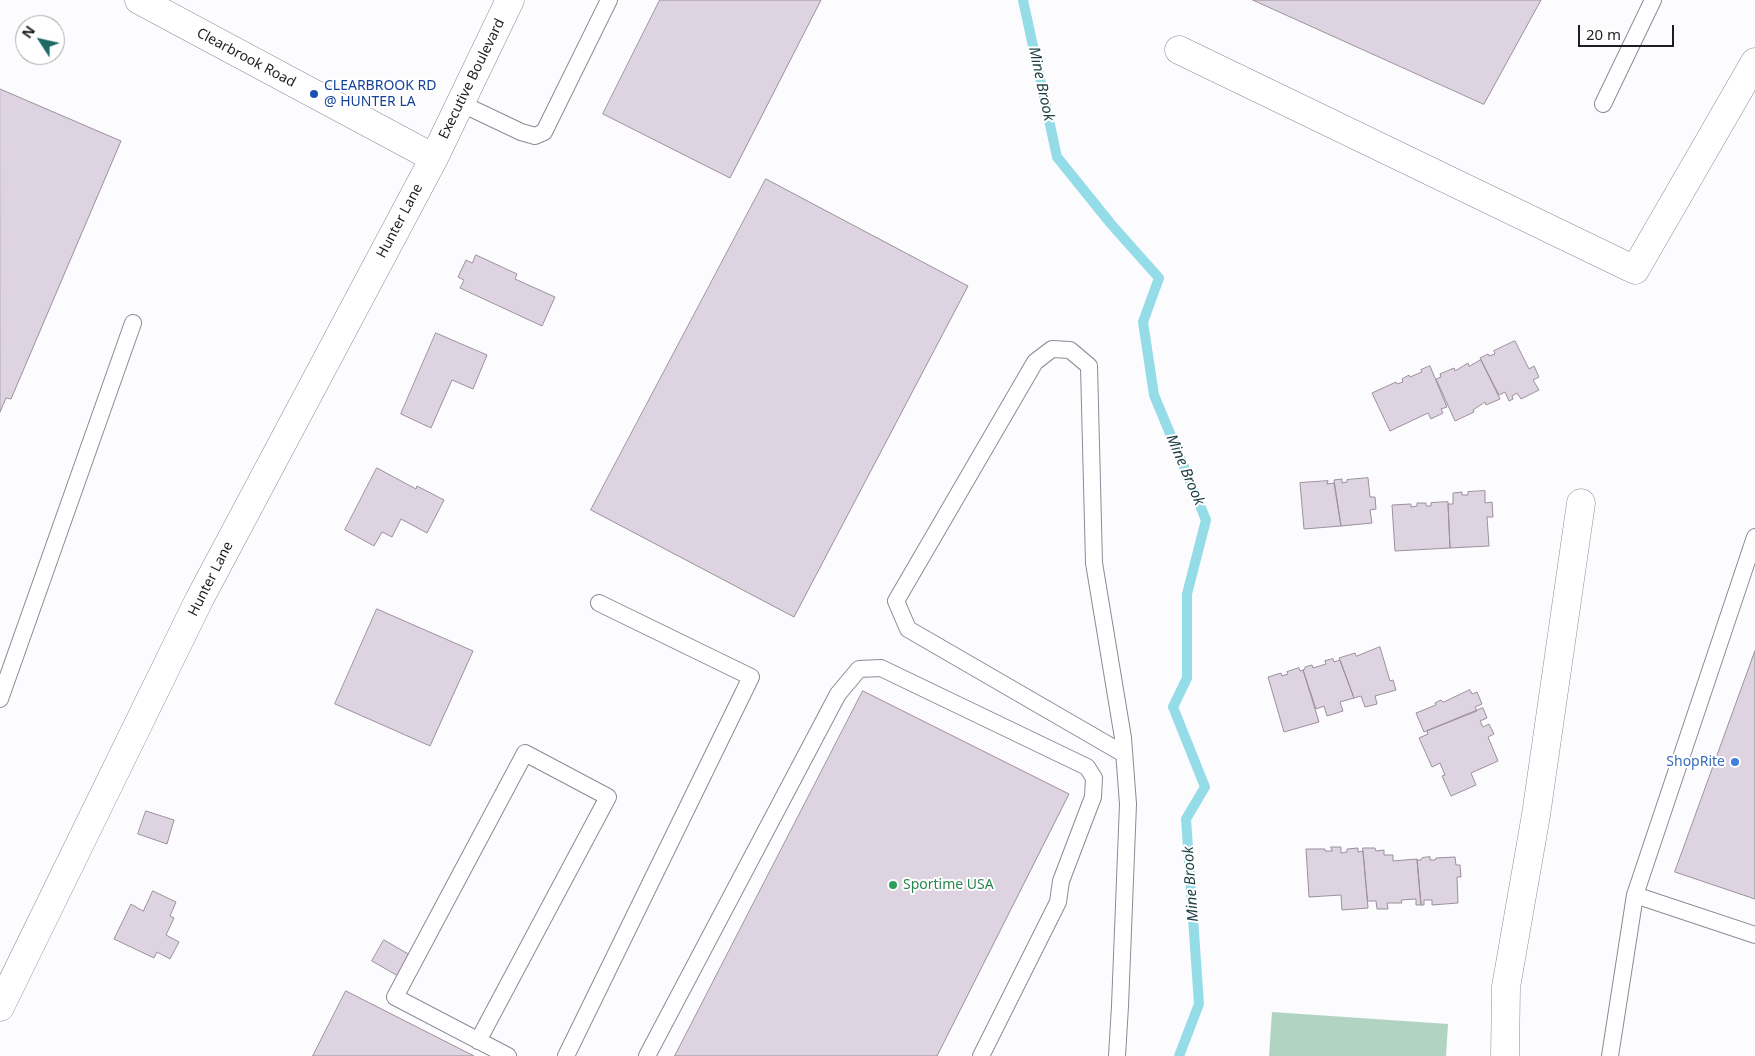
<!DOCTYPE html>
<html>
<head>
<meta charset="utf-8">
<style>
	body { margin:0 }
	#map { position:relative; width:1755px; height:1056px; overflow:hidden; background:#fcfbfe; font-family:"Noto Sans",sans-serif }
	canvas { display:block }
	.north { position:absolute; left:15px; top:15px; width:50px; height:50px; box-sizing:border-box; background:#fff; border:1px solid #a5a5a7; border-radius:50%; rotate:305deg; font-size:14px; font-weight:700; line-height:20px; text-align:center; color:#1f1d22 }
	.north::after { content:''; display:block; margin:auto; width:18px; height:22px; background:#1e6963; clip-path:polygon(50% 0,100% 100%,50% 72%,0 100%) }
	.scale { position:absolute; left:1578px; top:25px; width:96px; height:22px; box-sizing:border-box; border:2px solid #1f1d22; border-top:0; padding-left:6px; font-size:15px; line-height:18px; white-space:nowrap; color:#1f1d22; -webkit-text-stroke:4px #fff; paint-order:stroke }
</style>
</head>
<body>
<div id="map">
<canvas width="1755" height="1056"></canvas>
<div class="north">N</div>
<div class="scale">20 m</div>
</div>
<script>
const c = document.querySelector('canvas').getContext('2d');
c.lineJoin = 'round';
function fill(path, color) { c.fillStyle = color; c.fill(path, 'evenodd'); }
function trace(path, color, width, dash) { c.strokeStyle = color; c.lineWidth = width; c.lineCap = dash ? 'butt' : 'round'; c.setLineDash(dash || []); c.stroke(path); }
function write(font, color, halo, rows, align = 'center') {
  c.font = font + ' "Noto Sans",sans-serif'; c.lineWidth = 4; c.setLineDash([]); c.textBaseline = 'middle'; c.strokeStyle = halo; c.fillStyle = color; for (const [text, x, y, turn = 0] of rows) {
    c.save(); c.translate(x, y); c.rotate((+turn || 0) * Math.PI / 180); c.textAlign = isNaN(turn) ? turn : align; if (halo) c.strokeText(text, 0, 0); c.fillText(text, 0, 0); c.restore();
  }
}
fill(new Path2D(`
	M1272 1012 1448 1024 1446 1056H1269Z`), '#b1d4c2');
trace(new Path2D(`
	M1023 0 1057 157 1111 224 1159 278 1143 322 1154 395 1206 520 1187 594V678L1173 707 1205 787 1186 819 1199 1004 1179 1056`), '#94dce7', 10);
const building = new Path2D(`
	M660 0H821L730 178 603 114Z
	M1253 0H1541L1484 104Z
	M0 89 121 141 11 399 6 398 0 412Z
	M766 179 968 286 794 617 591 510Z
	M476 255 517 274 515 279 555 297 542 326 460 288 464 280 458 277 466 260 472 263Z
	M436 333 487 355 473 389 452 380 431 428 401 414Z
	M1515 341 1529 369 1534 366 1539 377 1533 380 1539 390 1521 399 1517 393 1512 396 1513 399 1509 401 1505 392 1499 395 1480 358 1488 354 1489 356 1495 354 1494 351Z
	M1481 360 1500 399 1486 405 1485 402 1473 410 1474 412 1455 421 1436 379 1441 377 1440 374 1454 368 1455 371 1468 363 1469 366Z
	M1430 366 1447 407 1441 409 1443 413 1431 419 1428 413 1390 431 1372 393 1396 382 1397 384 1403 382 1402 379 1409 375 1410 377 1422 372 1421 370Z
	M377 468 416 489 417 486 444 500 427 533 401 519 392 537 382 532 374 546 345 530Z
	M1368 478 1370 497H1375L1376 509 1370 510 1372 523 1341 526 1334 480 1342 479V483L1347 482V480Z
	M1328 481 1327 484 1334 483 1341 526 1304 529 1300 483Z
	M1485 491V503L1492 502 1493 517H1487L1489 546 1450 548 1448 504H1453V493L1462 492V495H1468V492Z
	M1448 502 1450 548 1395 551 1392 505 1411 504V507L1417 506V503H1426V506H1431V503Z
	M377 609 473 651 430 746 335 704Z
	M1380 647 1390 681 1393 680 1396 690 1375 696 1377 704 1365 707 1361 696 1354 698 1339 658 1355 653 1356 656Z
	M1755 651V899L1675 872Z
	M1333 659 1334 662 1340 660 1354 698 1340 702 1343 711 1327 716 1324 706 1316 709 1303 670 1305 669V667L1312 665 1313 668 1326 664 1325 661Z
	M1299 668 1300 671 1303 670 1319 722 1284 732 1268 677 1281 673 1282 676 1288 674 1287 672Z
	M1470 690 1472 694 1477 692 1482 704 1475 707 1477 711 1424 732 1416 713 1436 705 1435 703 1441 700 1443 702Z
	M863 691 1069 794 937 1056H675Z
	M1483 708 1487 718 1480 721 1483 727 1489 724 1494 734 1488 737 1498 761 1471 773 1476 785 1451 796 1442 776 1445 775 1440 763 1432 767 1419 738 1428 734 1427 731Z
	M146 811 174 820 167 844 138 834Z
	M1331 847H1341V853L1347 852V849L1358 848V852L1363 851 1368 908 1342 910 1341 895 1309 897 1306 849H1325V851H1332Z
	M1363 848H1375L1376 851 1384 850V855H1393V861L1417 859 1421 905H1416V899L1401 900 1402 903H1387L1388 909H1377L1376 901H1368Z
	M1430 857V860H1435L1436 858 1455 857 1456 865H1460L1461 877H1457L1458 903 1432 905V900H1424V905H1421L1417 860H1421L1422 858Z
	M153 891 176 902 170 916 174 918 166 935 179 942 170 959 157 952 154 958 114 939 131 904 143 911Z
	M384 940 410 955 398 976 372 961Z
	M346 991 474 1056H313Z`);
fill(building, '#ded3e0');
trace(building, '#9b909c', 1);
const service = new Path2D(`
	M460 103 521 132 535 136 544 132 609 0
	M1603 104 1653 0
	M0 699 133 323
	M1635 895 1755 935
	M478 1041 608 797 525 753 395 997 508 1056
	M566 1056 751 677 599 603
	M647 1056 838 694 859 669 881 668 1087 767 1094 778 1093 797 1061 881 1058 902 981 1056
	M1117 1056 1120 1006 1128 804 1123 738 1094 563 1089 366 1070 350 1052 349 1035 362 896 601 908 629 1124 754
	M1610 1056 1635 895 1755 537`);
const minor = new Path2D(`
	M1179 50 1635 270 1755 62
	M1505 1056 1506 987 1536 815 1581 503`);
const tertiary = new Path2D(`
	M139 0 434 158
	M0 1007 199 600 434 158 510 0`);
trace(service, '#8f8997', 18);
trace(minor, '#8f8997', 29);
trace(tertiary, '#8f8997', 29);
trace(service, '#fff', 16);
trace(minor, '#fff', 28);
trace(tertiary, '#fff', 28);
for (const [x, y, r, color] of [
	[314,94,5,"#1a4fb4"],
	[1735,762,5,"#3f7fe0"],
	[893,885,5,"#2e9e5b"]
]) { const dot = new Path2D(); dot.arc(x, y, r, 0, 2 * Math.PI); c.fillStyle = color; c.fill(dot); trace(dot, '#fff', 2); }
write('14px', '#1f1d22', '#fff', [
	["Clearbrook Road",246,58,28],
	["Executive Boulevard",472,79,-64],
	["Hunter Lane",400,221,-62],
	["Hunter Lane",211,579,-63]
]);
write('14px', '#164399', '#fff', [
	["CLEARBROOK RD",324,86],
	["@ HUNTER LA",324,102]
], 'left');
write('14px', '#366cbe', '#fff', [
	["ShopRite",1725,762]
], 'right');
write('14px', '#27864d', '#fff', [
	["Sportime USA",903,885]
], 'left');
write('italic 15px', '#1c3e44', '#fff', [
	["Mine Brook",1041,84,78],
	["Mine Brook",1185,470,67],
	["Mine Brook",1191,884,-94]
]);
</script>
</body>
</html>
